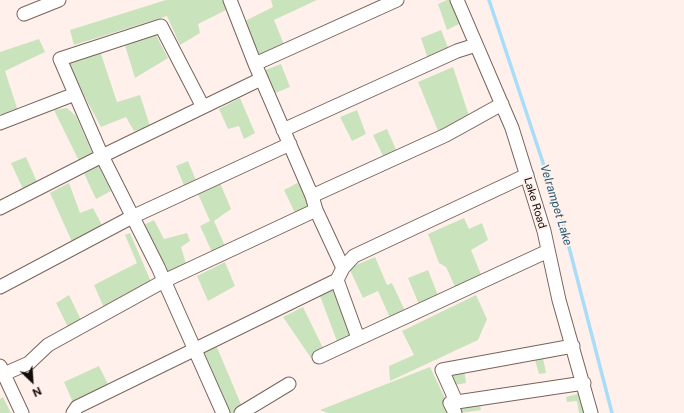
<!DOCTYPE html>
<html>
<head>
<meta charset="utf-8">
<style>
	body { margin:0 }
	#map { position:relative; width:684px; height:413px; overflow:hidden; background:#fff0eb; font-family:"Public Sans",sans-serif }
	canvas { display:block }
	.north { position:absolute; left:12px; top:361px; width:40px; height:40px; -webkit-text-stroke:3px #fff0eb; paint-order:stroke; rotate:155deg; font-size:11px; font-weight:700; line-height:16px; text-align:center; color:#130b08 }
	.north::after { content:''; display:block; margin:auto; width:14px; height:18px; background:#130b08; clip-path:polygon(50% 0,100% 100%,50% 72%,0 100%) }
</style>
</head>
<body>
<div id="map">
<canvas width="684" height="413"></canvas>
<div class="north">N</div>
</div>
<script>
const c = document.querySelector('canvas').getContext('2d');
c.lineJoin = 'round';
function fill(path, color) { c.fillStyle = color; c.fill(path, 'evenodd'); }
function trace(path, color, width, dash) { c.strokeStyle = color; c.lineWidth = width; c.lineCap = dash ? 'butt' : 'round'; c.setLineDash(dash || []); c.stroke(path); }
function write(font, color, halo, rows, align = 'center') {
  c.font = font + ' "Public Sans",sans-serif'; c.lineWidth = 4; c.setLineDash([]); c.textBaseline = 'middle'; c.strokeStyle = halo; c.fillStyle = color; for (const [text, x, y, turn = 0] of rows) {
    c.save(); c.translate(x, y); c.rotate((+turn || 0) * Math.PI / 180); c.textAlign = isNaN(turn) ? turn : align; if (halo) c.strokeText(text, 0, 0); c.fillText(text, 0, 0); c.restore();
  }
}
fill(new Path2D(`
	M166 0H226L230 8 198 24 200 33 180 45 167 16 74 45 70 30Z
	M271 0H317L274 20 285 47 256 60 243 22 273 7Z
	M447 0H454L463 22 447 30 438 4Z
	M441 30 449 50 428 59 421 38Z
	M156 35 168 58 135 78 124 42Z
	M39 39 45 52 5 71 18 111 2 117 0 113V52Z
	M100 51 117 102 140 95 150 126 134 131 126 117 101 127 67 64Z
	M281 64 290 87 273 94 263 71Z
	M453 67 470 119 439 133 418 82Z
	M240 98 255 133 244 139 239 126 228 129 219 109Z
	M67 108 76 116 93 155 80 163 54 110Z
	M357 110 366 134 352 141 340 117Z
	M387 129 398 154 385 160 373 135Z
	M26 157 38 184 24 191 11 163Z
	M188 161 197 183 185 188 176 166Z
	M97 163 111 191 96 199 82 169Z
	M303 180 313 208 296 215 284 190Z
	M69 183 80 213 93 208 103 227 73 244 50 193Z
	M220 183 231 209 214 221 226 248 213 254 200 226 210 221 198 194Z
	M464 218 469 229 482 223 488 240 471 250 482 277 456 289 446 267 439 263 428 234Z
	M154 220 164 239 187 233 190 241 181 247 187 267 165 276 141 226Z
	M130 233 152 284 105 310 94 285 137 263 125 235Z
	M375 257 387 285 392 283 406 313 391 320 378 291 363 298 349 268Z
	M225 262 235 286 208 301 197 276Z
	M428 270 439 298 420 307 408 278Z
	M335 289 353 336 338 344 320 296Z
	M69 295 82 322 69 329 56 303Z
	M476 295 487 319 478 340 390 381 389 366 414 355 402 331Z
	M303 307 324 350 311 358 283 317Z
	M216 345 243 409 236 413H226L200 353Z
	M543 358 546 373 539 374 535 360Z
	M99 366 109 386 74 405 64 382Z
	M430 367 452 413H328L320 410Z
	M464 369 466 383 449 386 444 374Z
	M584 384 591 413H579L577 401 567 402 566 397 577 394Z
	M3 397 11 413H0V399Z
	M480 403 481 410 461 413 457 406Z`), '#c9e4bc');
trace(new Path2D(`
	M489 0 562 220 612 413`), '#a9ddf7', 3.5);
const minor = new Path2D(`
	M230 0 255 64 312 196 316 210 343 268
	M457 0 512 128 544 231 559 300 591 413
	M24 14 59 0
	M255 64 397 0
	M203 107 161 26 60 59 102 156 158 267 223 413
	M0 123 75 94
	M283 130 457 51 476 45
	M312 196 446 135 502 104
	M0 208 102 156 261 79
	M337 280 358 338
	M0 287 132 217 290 144
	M319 357 548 251
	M0 366 22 413
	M4 374 29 363 48 345 164 281 316 210
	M450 403 584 383
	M73 413 77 407 337 280 343 268 354 256 527 175
	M241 413 289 384
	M455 413 450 403 455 399 442 370 573 346`);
trace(minor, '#78645b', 15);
trace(minor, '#fff', 13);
write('11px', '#130b08', '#fff0eb', [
	["Lake Road",535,203,73]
]);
write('italic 12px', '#245970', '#fff0eb', [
	["Velrampet Lake",556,205,73]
]);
</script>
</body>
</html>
